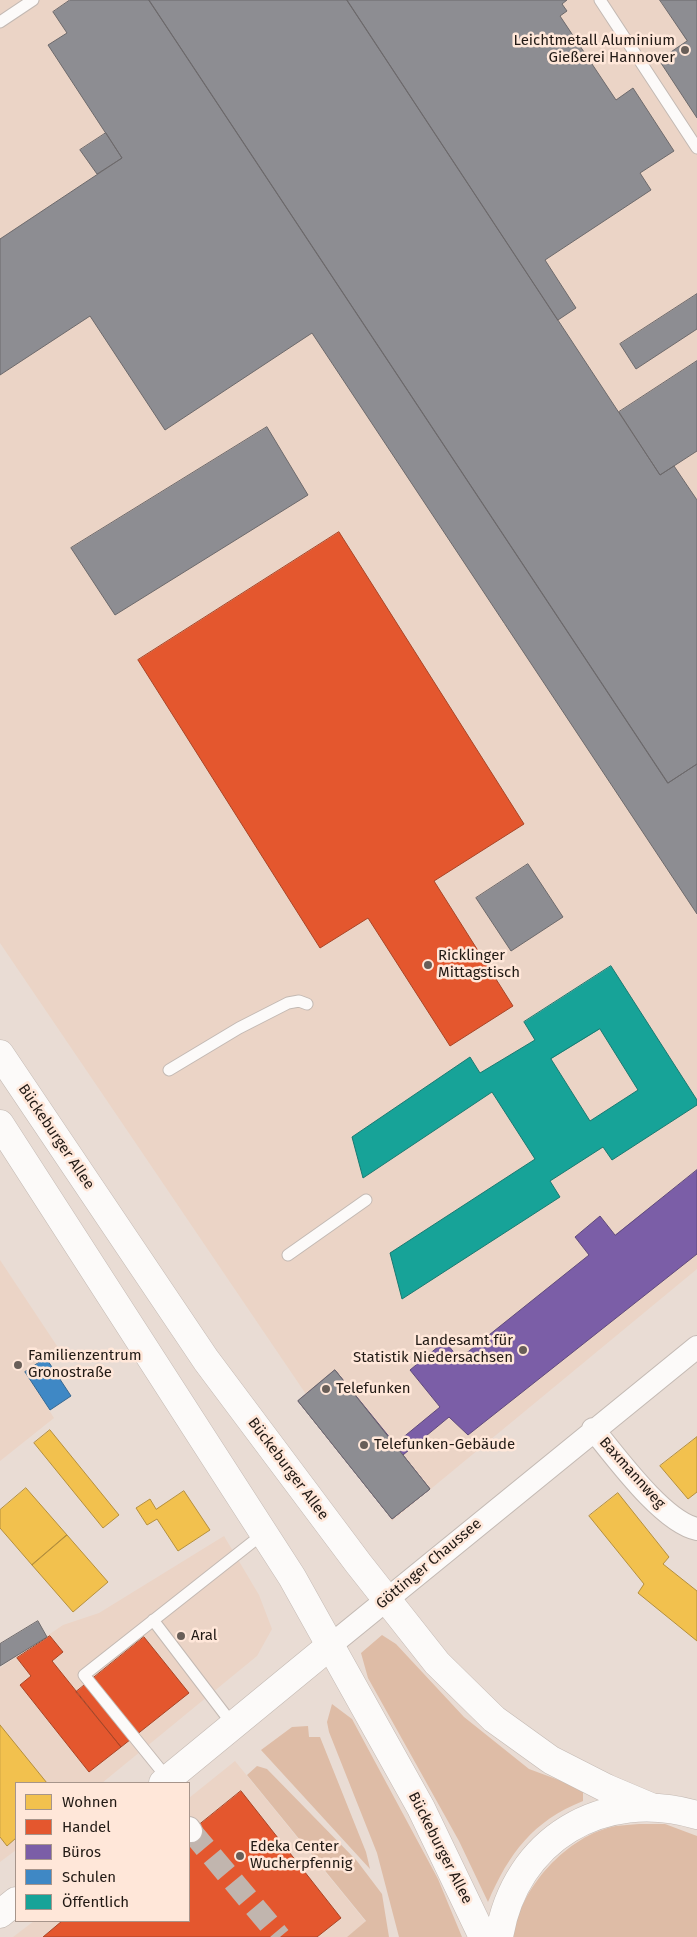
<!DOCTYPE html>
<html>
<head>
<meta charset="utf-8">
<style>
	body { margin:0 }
	#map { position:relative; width:697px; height:1937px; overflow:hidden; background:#e9dcd4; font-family:"Fira Sans",sans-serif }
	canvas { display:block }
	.legend { position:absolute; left:15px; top:1782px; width:175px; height:140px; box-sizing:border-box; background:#ffe7d9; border:1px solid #a7958b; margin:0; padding:6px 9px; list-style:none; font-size:15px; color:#221a15 }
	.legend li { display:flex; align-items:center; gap:10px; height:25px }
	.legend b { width:25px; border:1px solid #a7958b }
</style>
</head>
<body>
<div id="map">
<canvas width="697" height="1937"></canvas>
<ul class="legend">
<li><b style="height:14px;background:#f2c14e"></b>Wohnen</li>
<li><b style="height:14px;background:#e4572e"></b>Handel</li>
<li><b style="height:14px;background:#7b5ea7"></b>Büros</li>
<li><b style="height:14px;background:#3f88c5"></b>Schulen</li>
<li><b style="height:14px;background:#17a398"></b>Öffentlich</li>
</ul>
</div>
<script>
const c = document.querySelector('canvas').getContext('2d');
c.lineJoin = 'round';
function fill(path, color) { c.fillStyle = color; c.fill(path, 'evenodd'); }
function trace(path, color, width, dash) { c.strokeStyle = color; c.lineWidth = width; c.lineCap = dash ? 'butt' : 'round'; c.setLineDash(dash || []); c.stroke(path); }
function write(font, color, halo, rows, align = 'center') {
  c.font = font + ' "Fira Sans",sans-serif'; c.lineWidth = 5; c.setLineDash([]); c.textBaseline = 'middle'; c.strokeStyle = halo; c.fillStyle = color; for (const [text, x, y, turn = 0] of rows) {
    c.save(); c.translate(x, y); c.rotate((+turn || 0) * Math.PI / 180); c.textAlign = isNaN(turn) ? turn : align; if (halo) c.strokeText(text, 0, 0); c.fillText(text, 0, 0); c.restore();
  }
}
fill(new Path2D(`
	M0 0H697V1269L392 1521 0 943Z
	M0 1260 59 1349 25 1372 54 1418 0 1461Z
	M224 1536 259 1595 272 1629 257 1656 102 1783H16V1850L0 1862V1668L63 1625 99 1613Z
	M235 1761 366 1922 347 1937H13L34 1921H189V1798Z`), '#ebd4c6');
fill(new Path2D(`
	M382 1635 396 1644 464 1717 529 1769 583 1789V1801C533 1821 509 1853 488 1902L459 1841 368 1678 361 1653Z
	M332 1704 352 1719 438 1879 462 1937H399L377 1853 329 1732 327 1722Z
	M308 1726 309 1737H320L366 1852 370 1869 261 1750 292 1727Z
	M257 1766 267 1769 357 1861 382 1894 389 1937H347L366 1921 247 1775Z
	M639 1824H665L697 1836V1937H513C519 1889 567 1835 616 1826 623 1825 631 1825 639 1824Z`), '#debca6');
const homes = new Path2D(`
	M50 1430 119 1515 103 1528 34 1443Z
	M697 1437V1492L688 1499 660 1466Z
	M26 1488 67 1535 32 1565 0 1528V1510Z
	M184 1491 210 1530 178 1551 157 1519 147 1525 136 1508 150 1499 156 1509Z
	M618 1493 669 1557 663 1564 697 1591V1641L638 1593 644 1584 589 1516Z
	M67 1535 108 1582 73 1612 32 1565Z
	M0 1725 47 1783H16V1838L7 1846 0 1837Z`);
fill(homes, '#f2c14e');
trace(homes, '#b48f3d', 1);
const shops = new Path2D(`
	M339 532 524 824 434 881 513 1006 450 1046 368 918 320 948 138 660Z
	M50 1636 63 1652 52 1661 121 1747 89 1772 20 1685 31 1676 17 1658Z
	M144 1637 189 1693 121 1747 76 1692Z
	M241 1791 341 1918 317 1937H43L62 1921H189V1833Z`);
fill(shops, '#e4572e');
trace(shops, '#aa4526', 1);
const offices = new Path2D(`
	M697 1170V1254L468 1435 449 1417 403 1455 430 1489 392 1519 298 1401 335 1370 395 1444 440 1407 410 1370 445 1341 459 1359 589 1255 575 1237 600 1216 615 1235Z`);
fill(offices, '#7b5ea7');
trace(offices, '#604a7b', 1);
const schools = new Path2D(`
	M46 1358 71 1396 50 1410 25 1372Z`);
fill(schools, '#3f88c5');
trace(schools, '#366790', 1);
const public = new Path2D(`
	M611 966 697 1100V1105L612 1160 603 1147 550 1181 560 1197 402 1299 390 1253 535 1159 492 1092 363 1178 352 1137 470 1057 480 1073 535 1040 524 1022ZM600 1029 638 1090 590 1121 551 1059Z`);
fill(public, '#17a398');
trace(public, '#1a7a71', 1);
const industry = new Path2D(`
	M70 0H149L668 783 697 764V914L312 333 165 430 90 316 0 375V239L122 158 48 45 67 33 53 12Z
	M149 0H347L660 475 674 466 697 500V764L668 783Z
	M347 0H567L562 4 567 11 560 16 616 100 633 88 674 151 640 173 651 190 545 260 576 308 558 320Z
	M660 0H697V118L659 60 687 41Z
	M106 133 122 158 97 174 80 150Z
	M697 294V329L636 369 620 344Z
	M697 361V451L660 475 619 412Z
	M267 427 308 495 115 615 71 548Z
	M528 864 563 917 511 951 476 898Z
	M335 1370 430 1489 392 1519 298 1401Z
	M38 1621 47 1637 0 1666V1644Z`);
fill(industry, '#8d8d92');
trace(industry, '#6d6a6c', 1);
trace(new Path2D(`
	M191 1831 280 1937`), '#c1b5ae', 22, [22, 11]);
const lane = new Path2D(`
	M600 0 697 148
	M0 22 33 0
	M169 1070 239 1028 288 1003 299 1001 307 1004
	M288 1255 366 1200
	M153 1620 233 1725
	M168 1779 84 1675 264 1533`);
const street = new Path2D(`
	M593 1429C616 1457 663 1522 697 1529
	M331 1645 697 1347
	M189 1828 191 1831`);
const secondary = new Path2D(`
	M163 1783 331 1645
	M0 1914 16 1901`);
const primary = new Path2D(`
	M0 1054 206 1360 358 1563 437 1663 494 1719 551 1760 606 1788 651 1807
	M0 1124 292 1577 421 1808 483 1937
	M499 1937C515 1839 603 1787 697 1815`);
trace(lane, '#c3b9b3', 13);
trace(street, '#c3b9b3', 24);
trace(secondary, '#c3b9b3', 29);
trace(primary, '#c3b9b3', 29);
trace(lane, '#fcfaf9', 11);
trace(street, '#fcfaf9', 22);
trace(secondary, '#fcfaf9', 28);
trace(primary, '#fcfaf9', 28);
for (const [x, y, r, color] of [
	[685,50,5,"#685e58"],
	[428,965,5,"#685e58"],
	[523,1350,5,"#685e58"],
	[18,1365,5,"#685e58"],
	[326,1389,5,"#685e58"],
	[364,1445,5,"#685e58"],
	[181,1636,5,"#685e58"],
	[240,1856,5,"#685e58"]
]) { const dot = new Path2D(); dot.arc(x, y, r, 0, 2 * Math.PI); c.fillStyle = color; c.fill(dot); trace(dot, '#ffe7d9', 2); }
write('15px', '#221a15', '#ffe7d9', [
	["Leichtmetall Aluminium",675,41,"right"],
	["Gießerei Hannover",675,58,"right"],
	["Ricklinger",438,956],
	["Mittagstisch",438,973],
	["Landesamt für",513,1341,"right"],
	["Statistik Niedersachsen",513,1358,"right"],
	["Familienzentrum",28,1356],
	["Gronostraße",28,1373],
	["Telefunken",336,1389],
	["Telefunken-Gebäude",374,1445],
	["Aral",191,1636],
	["Edeka Center",250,1847],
	["Wucherpfennig",250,1864]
], 'left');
write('15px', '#221a15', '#ffe7d9', [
	["Bückeburger Allee",56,1137,56],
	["Bückeburger Allee",288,1469,53],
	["Baxmannweg",632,1473,48],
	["Göttinger Chaussee",429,1564,-40],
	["Bückeburger Allee",440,1848,63]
]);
</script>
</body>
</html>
